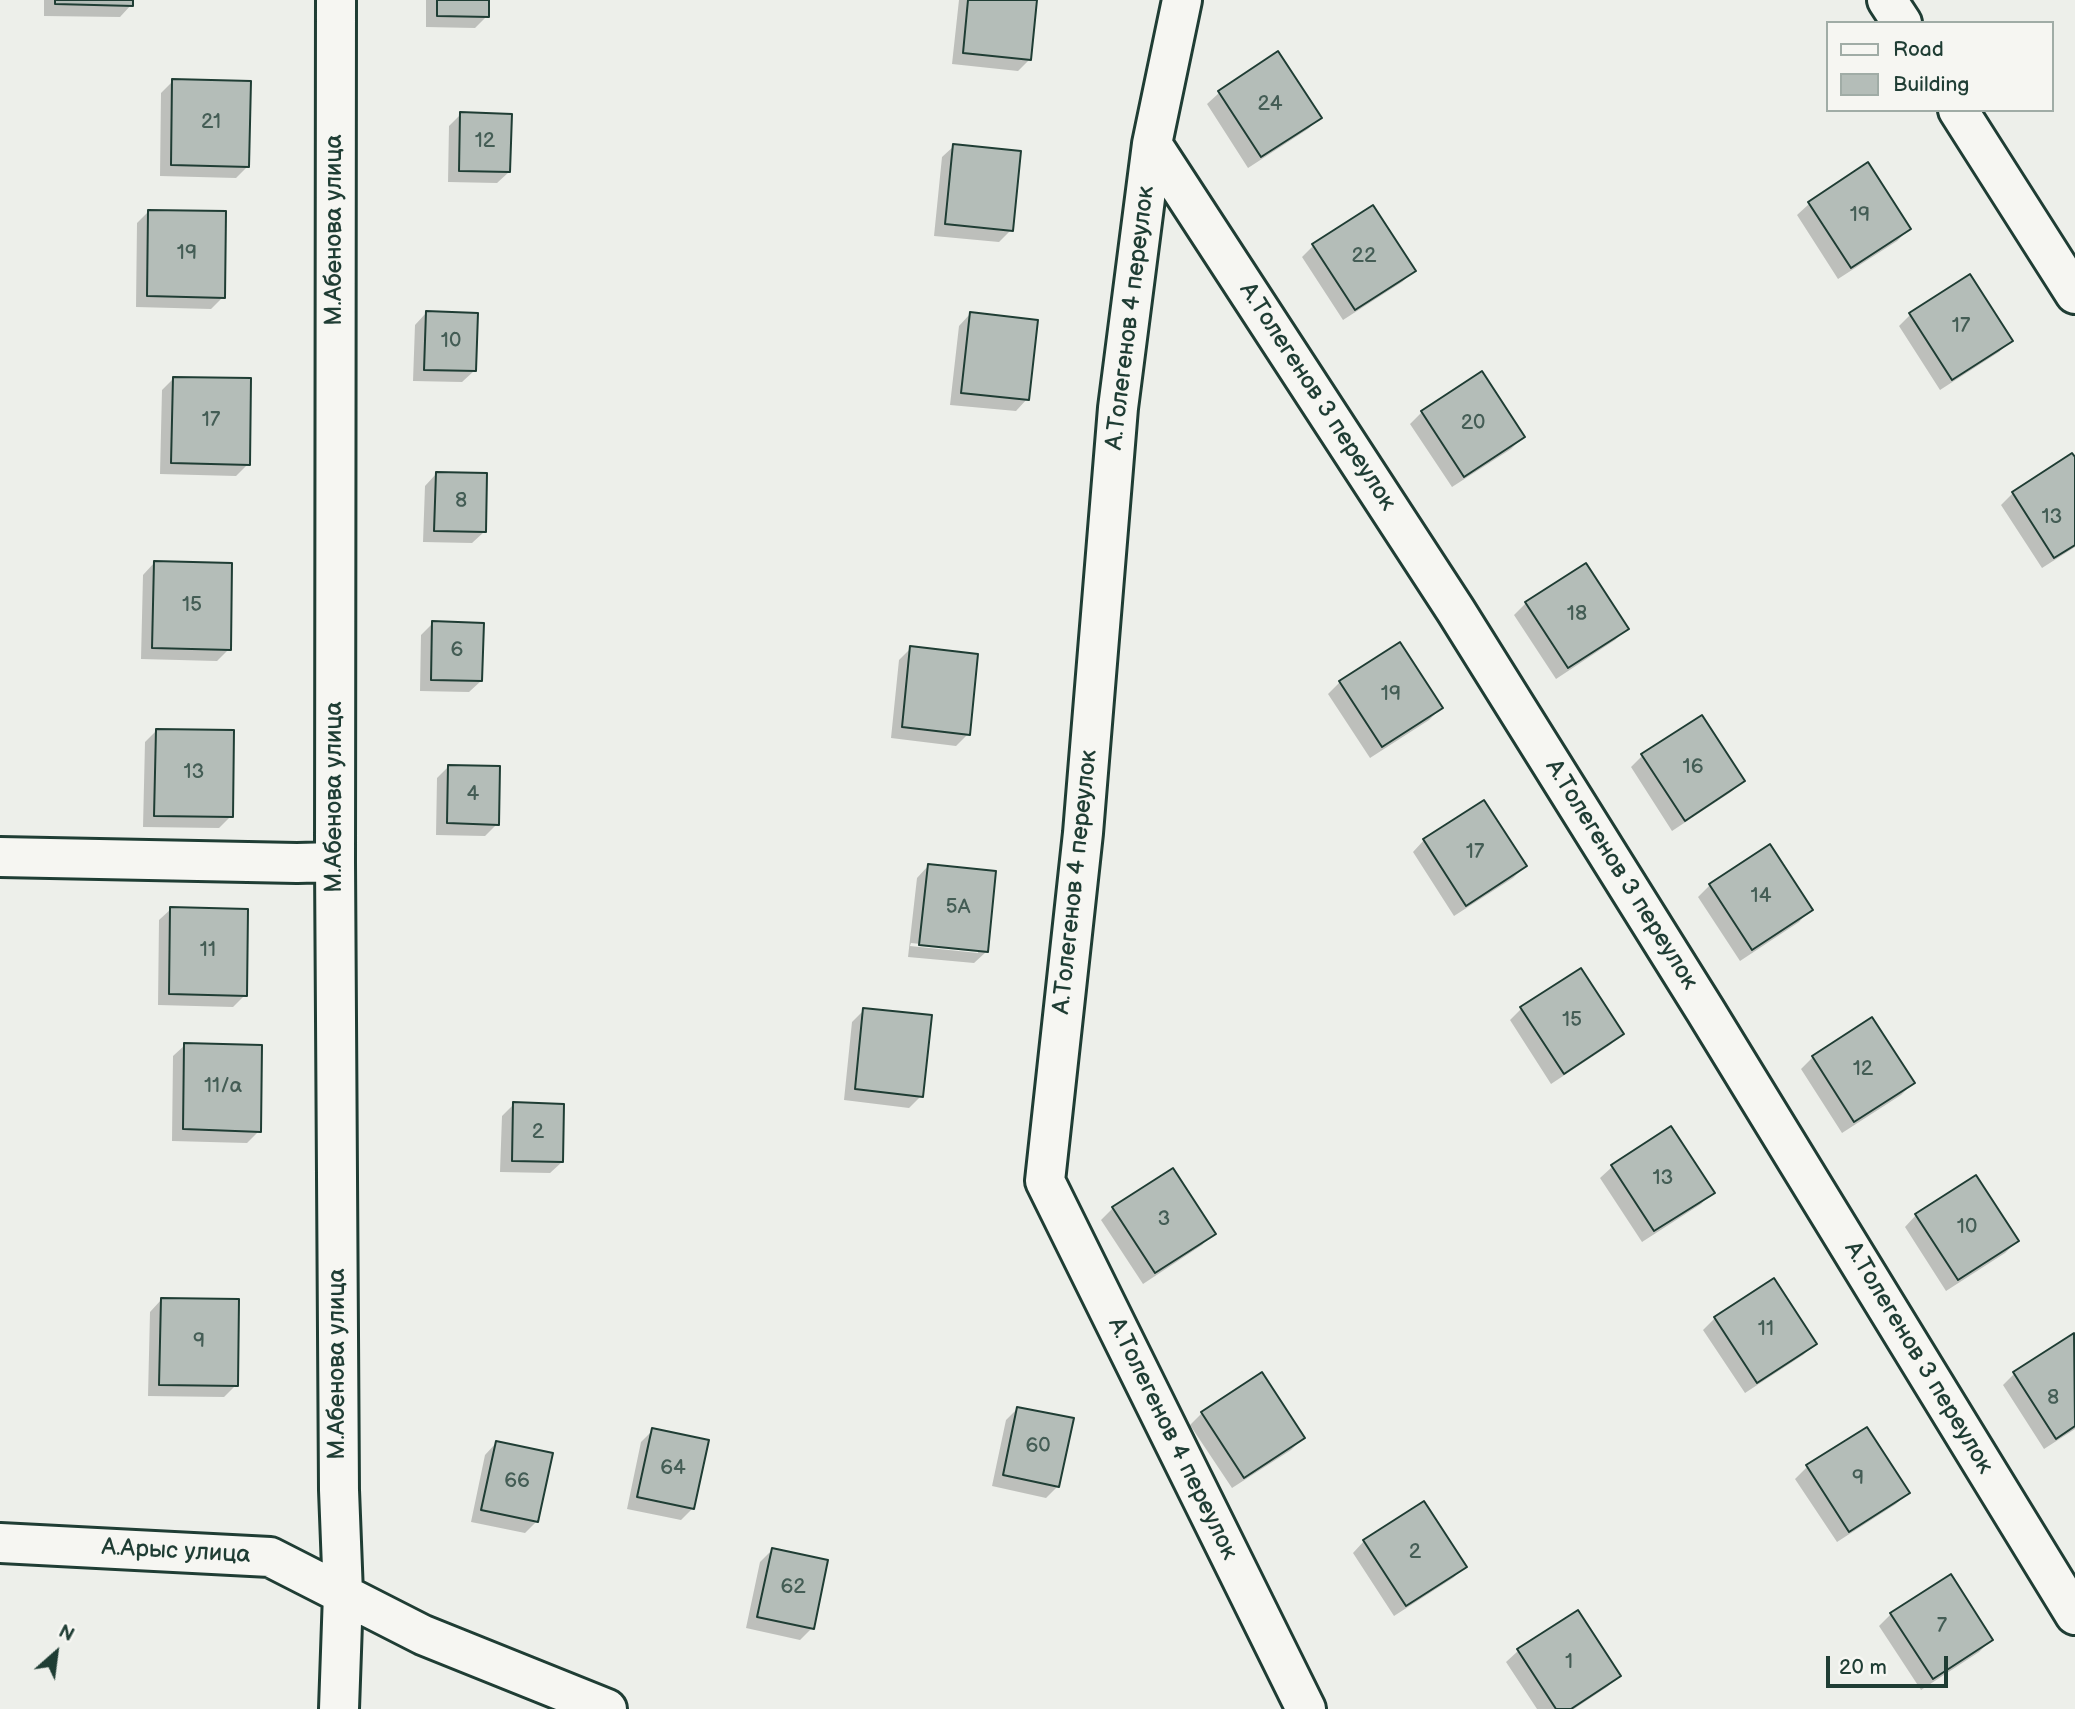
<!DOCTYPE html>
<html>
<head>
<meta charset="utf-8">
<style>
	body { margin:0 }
	#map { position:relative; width:2075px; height:1709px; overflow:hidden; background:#edefea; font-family:"Balsamiq Sans",sans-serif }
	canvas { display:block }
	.legend { position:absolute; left:1826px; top:21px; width:228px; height:91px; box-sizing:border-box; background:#f6f6f2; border:2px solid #a0aca6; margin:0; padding:9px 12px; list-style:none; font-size:21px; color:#1f3d34 }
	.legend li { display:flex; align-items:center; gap:14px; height:35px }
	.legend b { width:35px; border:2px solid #a0aca6 }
	.north { position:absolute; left:21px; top:1618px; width:70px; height:70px; -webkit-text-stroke:5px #f6f6f2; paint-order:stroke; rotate:28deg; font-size:19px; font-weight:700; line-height:28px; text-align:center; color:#1f3d34 }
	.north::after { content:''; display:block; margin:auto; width:24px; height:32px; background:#1f3d34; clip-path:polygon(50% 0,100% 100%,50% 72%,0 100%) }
	.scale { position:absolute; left:1826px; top:1656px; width:122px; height:32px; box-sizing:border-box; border:4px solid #1f3d34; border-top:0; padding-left:9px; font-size:21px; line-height:24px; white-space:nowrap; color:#1f3d34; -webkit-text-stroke:5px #f6f6f2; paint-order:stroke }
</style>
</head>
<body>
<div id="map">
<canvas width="2075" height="1709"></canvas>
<ul class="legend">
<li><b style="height:9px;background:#f6f6f2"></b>Road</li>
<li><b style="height:19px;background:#b4bdb8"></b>Building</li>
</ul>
<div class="north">N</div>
<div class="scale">20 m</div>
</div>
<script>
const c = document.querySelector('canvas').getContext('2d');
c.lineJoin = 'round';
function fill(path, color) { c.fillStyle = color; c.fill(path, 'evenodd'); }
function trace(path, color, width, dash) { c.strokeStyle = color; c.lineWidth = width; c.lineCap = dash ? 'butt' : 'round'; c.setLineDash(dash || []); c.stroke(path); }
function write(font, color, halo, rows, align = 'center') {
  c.font = font + ' "Balsamiq Sans",sans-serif'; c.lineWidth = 7; c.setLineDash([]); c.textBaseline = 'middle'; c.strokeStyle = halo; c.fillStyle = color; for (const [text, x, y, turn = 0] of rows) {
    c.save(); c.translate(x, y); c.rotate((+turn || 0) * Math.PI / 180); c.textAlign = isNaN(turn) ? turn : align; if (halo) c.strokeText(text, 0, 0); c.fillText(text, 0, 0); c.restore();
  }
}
fill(new Path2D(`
	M44 0H131V5L120 17 44 16Z
	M426 0H487V16L475 28 426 27Z
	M959 0H1035L1030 59 1018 71 952 64Z
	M1278 54 1320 118 1308 129 1248 168 1207 104 1219 93Z
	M173 81 247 167 236 178 160 176 161 93Z
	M461 114 509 172 497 183 448 182 449 126Z
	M954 146 1011 230 999 242 934 236 942 157Z
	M1868 165 1909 229 1897 241 1838 279 1797 215 1809 204Z
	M149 211 223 297 211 309 136 307 137 223Z
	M1314 245 1414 271 1402 282 1343 320 1302 257Z
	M426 313 474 371 462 382 413 381 415 325Z
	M970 314 1027 399 1016 411 950 405 959 326Z
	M1910 315 2011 340 1999 352 1940 390 1899 326Z
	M174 378 248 464 236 476 160 474 162 390Z
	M1422 412 1523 437 1511 449 1452 487 1410 424Z
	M2075 460V547L2042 568 2001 505 2013 493Z
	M436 474 484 532 472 543 423 542 425 486Z
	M154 563 229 649 217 661 141 659 143 575Z
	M1526 603 1627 628 1615 640 1556 679 1514 615Z
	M433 623 481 681 469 692 420 691 421 635Z
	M911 648 968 734 956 746 891 738 899 660Z
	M1340 682 1441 708 1429 720 1370 758 1328 694Z
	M156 731 231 816 219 828 143 827 145 742Z
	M1642 756 1743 781 1731 792 1672 831 1631 767Z
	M449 766 497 824 485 836 436 835 437 778Z
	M1424 840 1525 866 1513 878 1454 916 1413 852Z
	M928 866 986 952 974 963 908 957 917 878ZM911 943 978 950V953L910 946Z
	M1710 885 1810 910 1799 922 1740 961 1698 897Z
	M171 909 245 995 233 1007 158 1005 159 920Z
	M1521 1009 1622 1034 1610 1045 1551 1084 1510 1020Z
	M864 1010 921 1096 909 1108 844 1100 852 1022Z
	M1871 1019 1913 1083 1901 1095 1842 1133 1801 1069 1813 1057Z
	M185 1045 259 1131 247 1143 172 1141 173 1056Z
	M514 1104 562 1162 550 1173 500 1172 502 1116Z
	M1671 1129 1712 1192 1701 1204 1642 1242 1600 1178 1612 1167Z
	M1172 1170 1213 1233 1202 1245 1143 1284 1101 1220 1113 1208Z
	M1916 1215 2017 1241 2005 1253 1946 1291 1905 1227Z
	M161 1300 236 1385 224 1397 148 1396 150 1312Z
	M1715 1318 1815 1344 1803 1355 1745 1393 1703 1330Z
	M2074 1335 2075 1429 2044 1449 2003 1385 2015 1373Z
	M1018 1408 1058 1486 1046 1498 992 1486 1006 1420Z
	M1202 1413 1303 1438 1291 1450 1232 1488 1190 1425Z
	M1866 1429 1907 1493 1896 1504 1837 1542 1795 1479 1807 1467Z
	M653 1430 693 1508 681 1520 627 1509 641 1442Z
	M496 1443 537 1521 525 1533 471 1522 485 1455Z
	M1364 1541 1465 1567 1453 1578 1394 1616 1353 1553Z
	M772 1550 812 1628 800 1640 746 1628 760 1562Z
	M1950 1576 1991 1640 1979 1652 1921 1690 1879 1626 1891 1614Z
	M1518 1651 1619 1676 1607 1687 1574 1709H1537L1506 1662Z`), '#0003');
const building = new Path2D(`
	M55 0H133V6L55 4Z
	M437 0H489V17L437 16Z
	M968 0H1037L1031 60 963 53Z
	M1278 51 1322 118 1261 157 1218 91Z
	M172 79 251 81 249 167 171 165Z
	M460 112 512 114 510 172 459 171Z
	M953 144 1021 151 1013 231 945 224Z
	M1868 162 1911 229 1851 268 1808 202Z
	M1373 205 1416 271 1355 310 1312 244Z
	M148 210 226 211 225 298 147 296Z
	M1970 274 2013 341 1952 380 1909 313Z
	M426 311 478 313 476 371 424 370Z
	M970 312 1038 320 1029 400 961 393Z
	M1482 371 1525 437 1464 477 1421 411Z
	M173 377 251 378 250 465 171 463Z
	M2072 453 2075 457V545L2054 558 2012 492Z
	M436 472 487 473 486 532 434 531Z
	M154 561 232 563 231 650 152 648Z
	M1586 563 1629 629 1568 668 1525 602Z
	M432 621 484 623 482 681 431 680Z
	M1400 642 1443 708 1382 747 1339 681Z
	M910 646 978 654 970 735 902 727Z
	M1702 715 1745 781 1685 821 1641 754Z
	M156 729 234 730 233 817 154 816Z
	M448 765 500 766 499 825 447 823Z
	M1484 800 1527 866 1466 906 1423 839Z
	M1770 844 1813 910 1752 950 1709 884Z
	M928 864 996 871 988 952 919 945Z
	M170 907 248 909 247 996 169 994Z
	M1581 968 1624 1034 1564 1074 1520 1007Z
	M863 1008 932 1015 923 1097 855 1089Z
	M1872 1017 1915 1083 1854 1122 1812 1056Z
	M184 1043 262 1045 261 1132 183 1129Z
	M513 1102 564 1104 563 1162 512 1161Z
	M1671 1126 1715 1193 1654 1231 1611 1165Z
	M1173 1168 1216 1234 1155 1273 1112 1207Z
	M1976 1175 2019 1241 1958 1280 1915 1214Z
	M1774 1278 1817 1344 1757 1383 1714 1317Z
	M161 1298 239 1299 238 1386 159 1385Z
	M2074 1333 2075 1426 2056 1439 2013 1372Z
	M1262 1372 1305 1438 1244 1478 1201 1412Z
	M1017 1407 1074 1418 1059 1487 1003 1475Z
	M1867 1427 1910 1493 1849 1532 1806 1465Z
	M652 1428 709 1440 694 1509 637 1497Z
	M496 1441 553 1453 538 1522 481 1510Z
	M1424 1501 1467 1567 1406 1606 1363 1540Z
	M772 1548 828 1560 814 1629 757 1617Z
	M1951 1574 1993 1640 1933 1679 1890 1613Z
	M1578 1610 1621 1676 1571 1709H1556L1517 1649Z`);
fill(building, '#b4bdb8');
trace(building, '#1f3d34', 2);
const minor = new Path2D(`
	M336 0 335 862 339 1490 343 1594 339 1709
	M1182 0 1152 144 1118 408 1083 833 1045 1181 1306 1709
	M1887 0 1902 23
	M1958 110 2075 294
	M1152 144 1456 611 1705 1010 2075 1615
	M0 857 297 863 335 862
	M0 1543 270 1557 423 1635 607 1709`);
trace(minor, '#1f3d34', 44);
trace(minor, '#f6f6f2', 38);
write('21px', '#445d55', null, [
	["24",1270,105],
	["21",211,123],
	["12",485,142],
	["19",1860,216],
	["19",187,254],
	["22",1364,257],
	["17",1961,327],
	["10",451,342],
	["17",211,421],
	["20",1473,424],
	["8",461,502],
	["13",2052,518],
	["15",192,606],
	["18",1577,615],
	["6",457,651],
	["19",1391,695],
	["16",1693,768],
	["13",194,773],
	["4",473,795],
	["17",1475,853],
	["14",1761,897],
	["5А",958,908],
	["11",208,951],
	["15",1572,1021],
	["12",1863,1070],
	["11/а",223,1087],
	["2",538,1133],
	["13",1663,1179],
	["3",1164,1220],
	["10",1967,1228],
	["11",1766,1330],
	["9",199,1342],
	["8",2053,1399],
	["60",1038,1447],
	["64",673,1469],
	["9",1858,1479],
	["66",517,1482],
	["2",1415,1553],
	["62",793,1588],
	["7",1942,1627],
	["1",1569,1663]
]);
write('24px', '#1f3d34', '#f6f6f2', [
	["М.Абенова улица",335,230,-90],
	["А.Толегенов 4 переулок",1131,318,-83],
	["А.Толегенов 3 переулок",1317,397,57],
	["М.Абенова улица",335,797,-90],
	["А.Толегенов 3 переулок",1621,875,58],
	["А.Толегенов 4 переулок",1076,882,-84],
	["А.Толегенов 3 переулок",1918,1358,59],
	["М.Абенова улица",338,1364,-90],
	["А.Толегенов 4 переулок",1172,1439,64],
	["А.Арыс улица",176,1552,3]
]);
</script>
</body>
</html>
